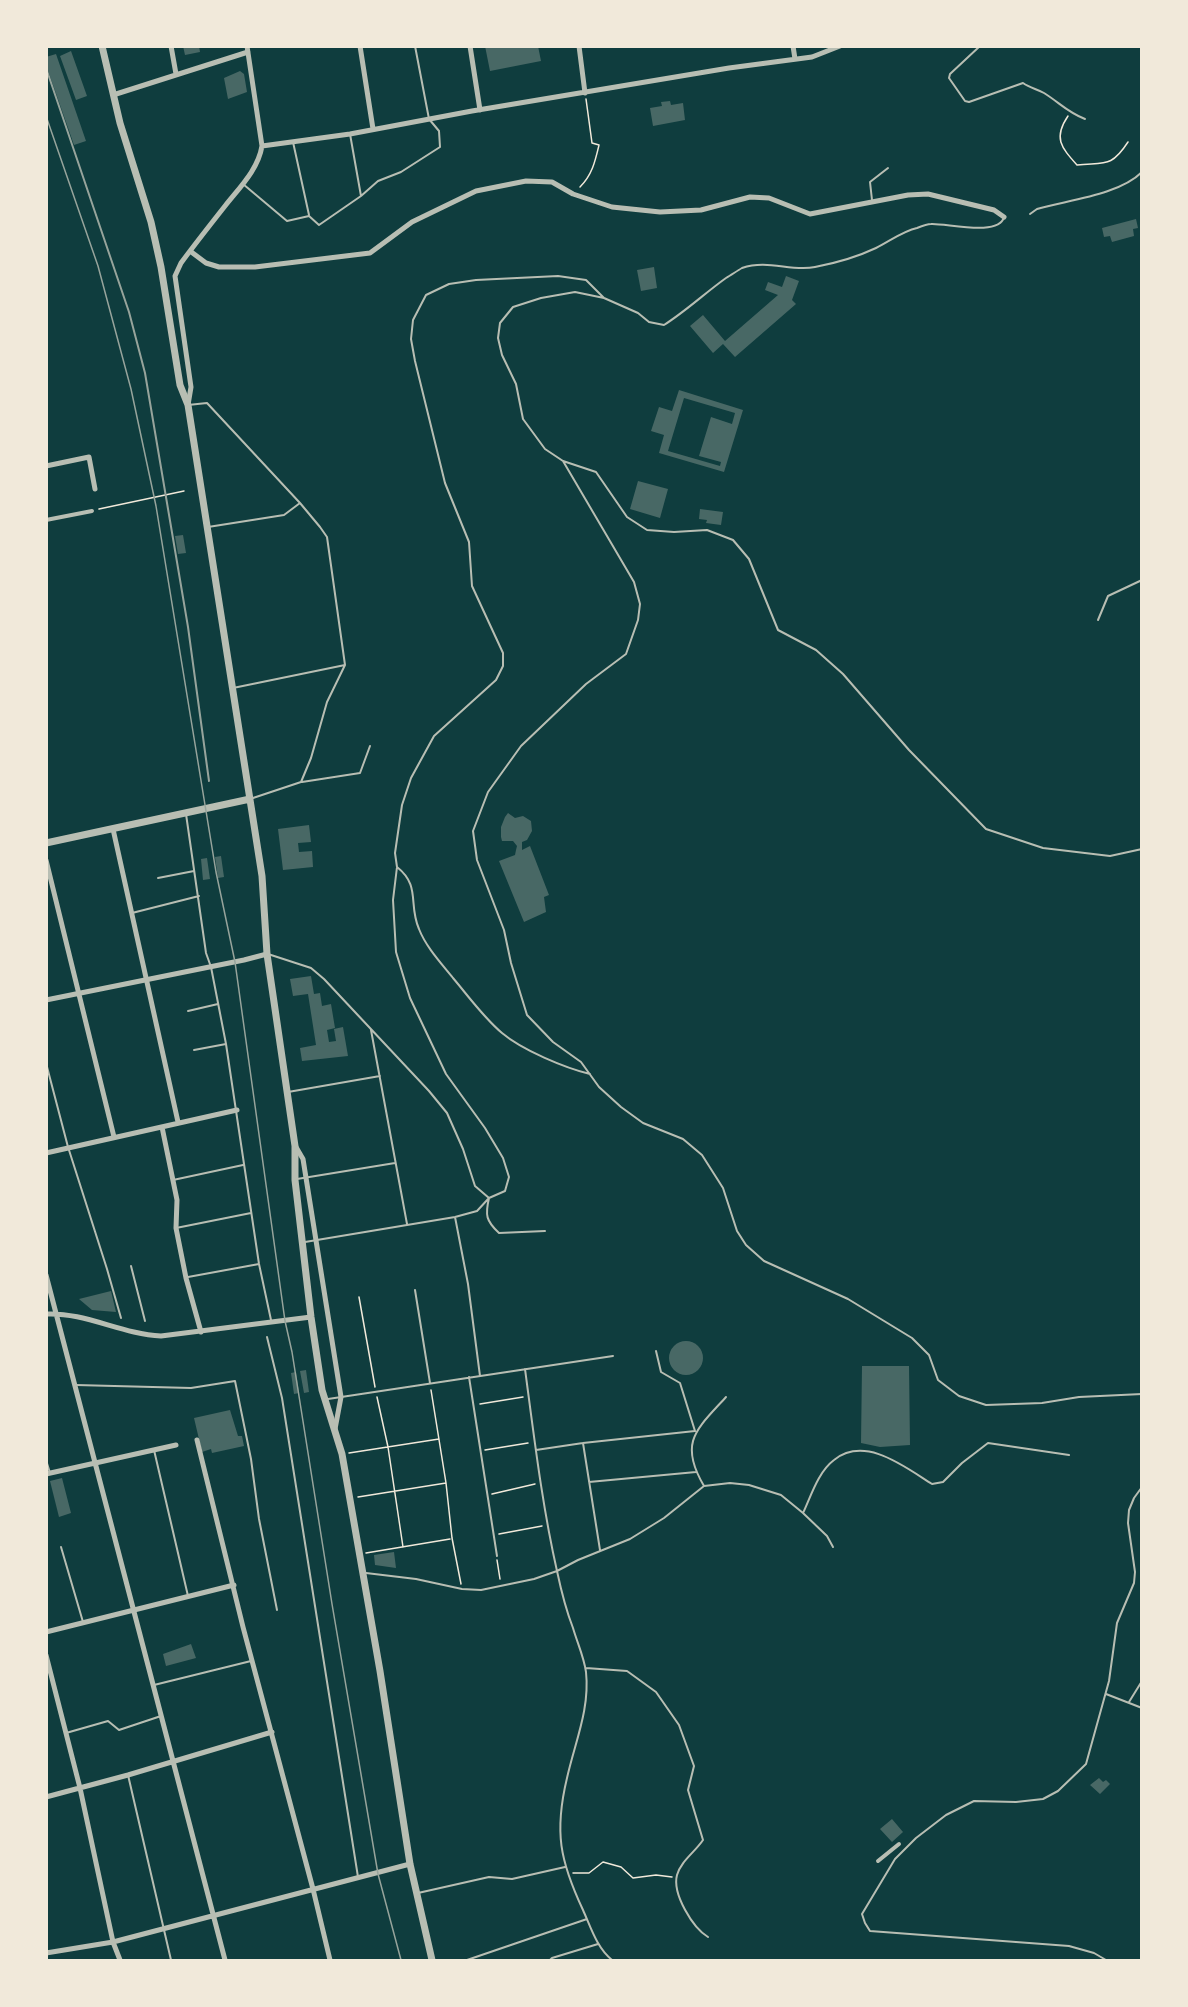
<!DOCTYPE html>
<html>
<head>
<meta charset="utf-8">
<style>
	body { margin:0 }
	#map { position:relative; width:1188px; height:2007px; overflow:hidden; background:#0f3d3e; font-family:"Titillium Web",sans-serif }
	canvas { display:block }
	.frame { position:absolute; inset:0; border:48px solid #f1e9da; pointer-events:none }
</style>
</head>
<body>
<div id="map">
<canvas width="1188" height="2007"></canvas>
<div class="frame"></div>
</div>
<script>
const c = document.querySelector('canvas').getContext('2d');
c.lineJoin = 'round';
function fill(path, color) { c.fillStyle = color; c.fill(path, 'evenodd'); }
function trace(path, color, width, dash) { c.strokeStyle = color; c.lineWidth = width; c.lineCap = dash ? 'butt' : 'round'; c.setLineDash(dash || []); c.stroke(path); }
fill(new Path2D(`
	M183 46H199L200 52 185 55Z
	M485 46H538L541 61 490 71Z
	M71 51 87 96 76 100 60 56Z
	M56 54 86 141 74 145 46 65V57Z
	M240 71 244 74 247 92 228 99 224 78Z
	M670 101 671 105 683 103 685 120 653 126 650 108 662 106 661 102Z
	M1136 219 1138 228 1133 229 1134 236 1112 242 1110 236 1104 237 1102 228Z
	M654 267 657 288 641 291 637 270Z
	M786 276 799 281 792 300 796 304 735 357 723 344 713 353 690 326 703 315 725 341 778 295 765 290 768 282 782 287Z
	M679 390 743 410 724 472 659 453 664 435 651 431 659 407 672 411ZM684 398 735 413 732 424 711 417 699 456 721 462 720 466 668 451Z
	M638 481 668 489 660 518 630 509Z
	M700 509 723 512 721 525 706 523 707 520 699 519Z
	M183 535 186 553 178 554 175 536Z
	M508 813 515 818 523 816 531 821 532 831 527 840 522 842V850L530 846 549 895 544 897 546 912 524 922 499 861 515 855 516 850 517 846 513 841H502L501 837V827L505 817Z
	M309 825 311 842 298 843 299 852 312 851 313 867 283 870 278 829Z
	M221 856 224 877 218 878 215 857Z
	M207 858 210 879 203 880 201 859Z
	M311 976 314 994 320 993 322 1006 331 1004 335 1028 327 1030 329 1042 336 1041 334 1029 343 1027 348 1056 302 1061 300 1048 316 1045 308 994 293 996 290 979Z
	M111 1291 116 1312 92 1310 79 1299Z
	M669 1358a17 17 0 1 1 34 0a17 17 0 1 1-34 0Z
	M862 1366H909L910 1445 880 1447 861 1443Z
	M306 1370 309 1392 304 1393 300 1371Z
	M296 1372 299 1393 294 1394 291 1373Z
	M230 1410 238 1436H242L244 1446 212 1453 211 1449 202 1452 194 1418Z
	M62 1478 71 1513 59 1517 50 1481Z
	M394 1552 396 1568 375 1565 374 1555Z
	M191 1644 196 1658 166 1666 163 1654Z
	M1099 1778 1103 1782 1106 1780 1110 1784 1100 1794 1090 1785Z
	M892 1819 903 1832 892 1842 880 1829Z`), '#486865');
trace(new Path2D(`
	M1068 116C1053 138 1061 147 1077 165 1105 162 1111 168 1128 142
	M580 187C592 175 595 162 599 145L592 143 586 99
	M99 509 184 491
	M359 1297 375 1387
	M431 1390 446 1483 452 1538 461 1584
	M377 1397 388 1447 403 1547
	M480 1404 523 1397
	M485 1450 528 1443
	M349 1453 439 1439
	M492 1494 535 1484
	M358 1497 446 1483
	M499 1534 542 1526
	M366 1553 450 1539
	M497 1560 500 1579
	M573 1873H589L603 1862 621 1867 633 1878 656 1875 672 1877`), '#f1e9da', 1.5);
trace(new Path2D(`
	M980 46 950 74 949 78 965 101 969 102 1023 83C1030 88 1037 89 1044 93 1060 103 1067 112 1085 119
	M350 134 361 196
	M293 142 309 215
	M243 184 287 221 309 216 319 225 361 196 378 181 401 172 440 147 439 131 429 119 415 46
	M872 200 870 182 888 168
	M1030 214 1037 209C1068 200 1119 195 1142 172
	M604 298 575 292 541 298 513 307 500 323 498 338 502 355 516 384 523 419 545 449 563 461 596 472 627 517 647 530 674 532 707 530 733 540 749 559 778 630 816 650 843 674 909 750 986 829 1043 848 1110 856 1142 849
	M188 405 207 403 300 503 320 527 327 537 345 665 327 702 311 758 301 782 253 798
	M563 461 634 582 640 604 638 620 626 654 586 684 521 746 488 792 473 831 477 860 504 930 511 963 527 1015 553 1042 581 1062 599 1087 621 1107 643 1123 683 1139 702 1155 723 1188 737 1231 746 1245 764 1261 848 1299 912 1338 929 1355 938 1380 959 1396 986 1405 1042 1403 1079 1397 1142 1394
	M208 527 284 515 300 503
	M1098 620 1108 596 1142 580
	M233 688 345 665
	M302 782 360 773 370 746
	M186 814 206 953 211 967 226 1044 259 1264 271 1320
	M397 867C421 886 408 904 419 929 426 947 441 963 453 978 469 997 484 1018 502 1033 522 1050 565 1068 590 1074
	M158 878 194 871
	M132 913 199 896
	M268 954 311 968 324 979 429 1091 447 1113 463 1149 475 1186 489 1198 505 1191 509 1177 503 1158 485 1128 446 1074 410 998 396 952 393 900 397 867 395 853 402 805 411 778 434 736 496 680 503 666V653L472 586 469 542 445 483 415 361 411 339 413 320 426 295 449 284 476 280 558 276 586 280 604 298 638 313 649 322 664 325C686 311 705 293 726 278 731 275 737 271 742 268 768 259 791 272 815 267 836 263 857 257 876 248 890 241 903 231 917 228 922 226 927 224 931 224 946 223 999 237 1004 217
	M188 1011 218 1004
	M371 1030 407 1224
	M194 1050 226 1044
	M46 1063 68 1147 107 1269 121 1318
	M288 1092 380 1076
	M297 1179 395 1163
	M173 1180 243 1165
	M455 1217 468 1284 480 1376
	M176 1228 251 1213
	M305 1242 455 1217 477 1211 489 1198C485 1215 486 1221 499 1233L545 1231
	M131 1266 145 1321
	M188 1277 259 1264
	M415 1290 430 1383
	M267 1337 282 1398 358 1877
	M525 1369C534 1436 542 1505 557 1571 561 1590 566 1610 573 1628 577 1642 584 1657 586 1672 590 1709 575 1742 567 1778 554 1832 560 1861 583 1910 591 1928 597 1948 612 1960
	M469 1377 497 1556
	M76 1385 191 1388 235 1381 251 1459 259 1519 277 1610
	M328 1399 613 1356
	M583 1443 600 1550
	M154 1450 188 1596
	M536 1450 583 1443 695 1431 680 1383 661 1372 656 1351
	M46 1460 50 1473
	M589 1482 696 1472
	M704 1486C678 1442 697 1429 726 1397
	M803 1513C811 1496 818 1472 834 1460 865 1435 905 1467 932 1484L943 1482 962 1463 988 1443 1069 1455
	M61 1547 83 1622
	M366 1573 416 1579 462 1589 481 1590 534 1579 557 1571 578 1560 630 1539 664 1518 704 1486 730 1483 749 1485 781 1495 803 1513 827 1536 833 1547
	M586 1668 627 1671 656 1692 679 1725 694 1766 688 1790 703 1840C695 1852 681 1861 677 1875 672 1894 693 1928 708 1937
	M154 1685 251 1661
	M1106 1694 1142 1708
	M1129 1702 1142 1681
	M66 1733 108 1721 119 1730 161 1716
	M128 1775 171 1960
	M418 1893 489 1877 512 1879 565 1867
	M467 1960 587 1919
	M550 1960 552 1958 598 1944
	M1106 1960 1094 1953 1069 1946 870 1931 865 1923 862 1914 895 1859 916 1838 946 1815 974 1801 1016 1802 1043 1799 1058 1791 1086 1764 1109 1681 1117 1623 1134 1583 1135 1572 1128 1523 1129 1510 1134 1498 1142 1487`), '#b8beb3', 2);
trace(new Path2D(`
	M46 520 92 511
	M878 1861 899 1844`), '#b8beb3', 4);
trace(new Path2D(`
	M171 46 176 74
	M360 46 373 129
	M470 46 480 110
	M579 46 585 93
	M793 46 795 59
	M113 95 248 52
	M262 146 350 134 472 111 729 68 812 57 840 46
	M190 251 206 263 219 267H255L370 253 412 222 476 191 526 181 552 182 573 194 612 207 660 212 701 210 750 197 769 198 810 214 908 195 928 194 994 210 1004 217
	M188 405 191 387 175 276 181 263C195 244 210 225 225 206 239 188 258 170 262 146L247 46
	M46 466 89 457 95 489
	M113 829 178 1122
	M46 860 114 1137
	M46 1000 244 960 267 954
	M162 1127 177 1200 176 1228 186 1278 201 1332
	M296 1147 303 1159 341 1397 335 1429
	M46 1153 237 1110
	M46 1275 225 1960
	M46 1314C85 1312 121 1334 161 1336L311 1317
	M197 1440 243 1627 313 1889 330 1960
	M46 1474 176 1445
	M46 1632 234 1585
	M46 1655 80 1788 113 1942 120 1960
	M46 1797 128 1775 272 1732
	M46 1953 113 1942 410 1864`), '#b8beb3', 5);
trace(new Path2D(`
	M102 46 120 123 151 222 161 267 180 385 188 405 262 876 267 954 295 1146V1180L311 1317 322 1390 342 1454 380 1671 410 1864 432 1960
	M46 843 250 799`), '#b8beb3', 7);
trace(new Path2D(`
	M46 116 98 266 131 389 156 506 216 872 235 962 285 1321 292 1352 332 1604 378 1874 401 1960`), '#97a49c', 1.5);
trace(new Path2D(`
	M46 68 129 312 145 373 188 627 209 781`), '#97a49c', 2);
</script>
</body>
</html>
